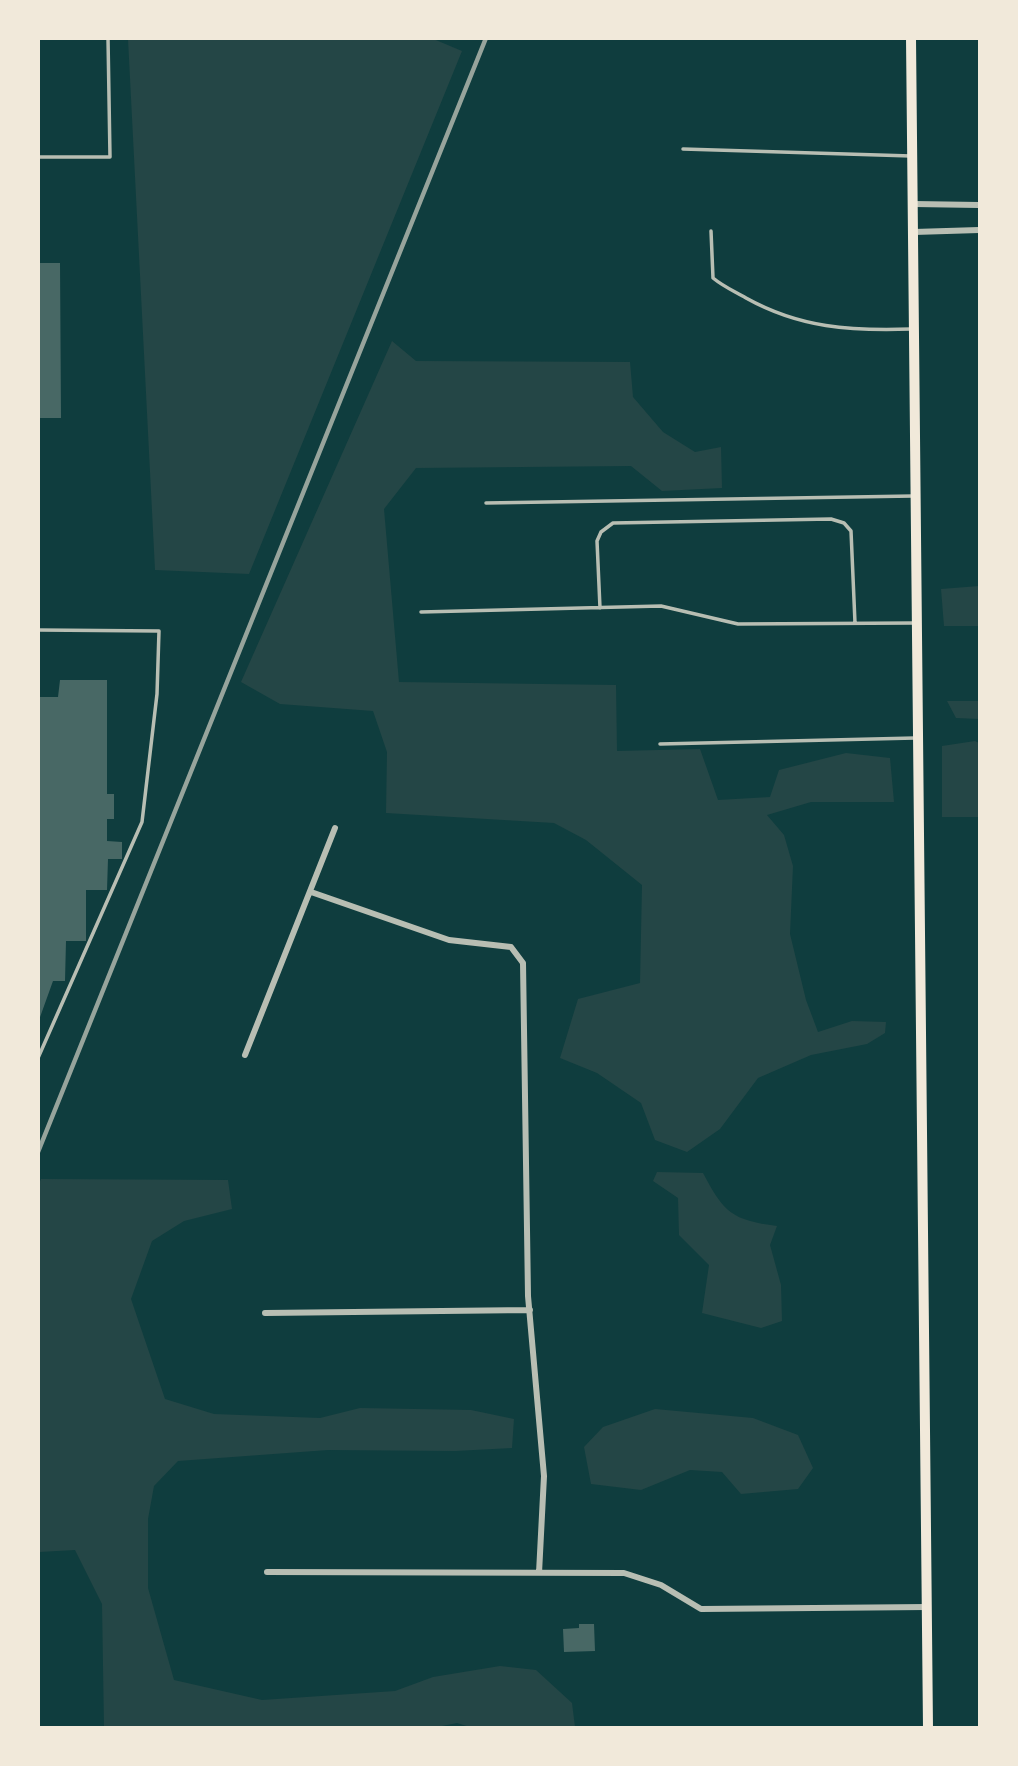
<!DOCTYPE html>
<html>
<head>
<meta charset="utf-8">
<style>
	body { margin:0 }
	#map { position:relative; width:1018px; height:1766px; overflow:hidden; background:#0f3d3e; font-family:Jost,sans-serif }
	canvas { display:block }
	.frame { position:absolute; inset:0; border:40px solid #f1e9da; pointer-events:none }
</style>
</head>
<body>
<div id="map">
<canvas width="1018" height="1766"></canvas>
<div class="frame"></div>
</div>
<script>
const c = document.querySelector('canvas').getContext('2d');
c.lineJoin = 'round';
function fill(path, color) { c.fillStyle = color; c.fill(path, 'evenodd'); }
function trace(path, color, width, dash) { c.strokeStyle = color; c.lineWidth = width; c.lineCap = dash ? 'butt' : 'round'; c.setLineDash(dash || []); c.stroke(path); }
fill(new Path2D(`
	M431 38 462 51 249 574 155 570 128 39Z
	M392 341 416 361 630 362 633 397 663 432 695 452 721 447 722 488 662 491 631 466 416 468 384 509 399 682 616 685 617 751 700 749 718 800 770 797 779 770 846 753 890 758 894 802H811L767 815 784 835 793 866 790 934 806 1000 818 1032 852 1021 886 1022 885 1033 867 1044 811 1055 758 1078 720 1129 687 1152 655 1140 641 1103 597 1073 560 1058 578 999 640 983 642 885 586 840 554 823 386 813 387 752 373 711 280 704 241 682Z
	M979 586V626H944L941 589Z
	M947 701H979V719L956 718Z
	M975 741 979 743V817H942V746Z
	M657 1172 703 1173C724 1213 732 1220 777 1226L770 1245 781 1285 782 1321 761 1328 702 1313 709 1265 679 1235 678 1198 653 1181Z
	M41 1179 228 1180 232 1209 184 1221 152 1241 131 1299 165 1399 214 1414 320 1418 360 1408 471 1410 514 1419 512 1448 455 1451 328 1450 178 1461 154 1486 148 1519V1588L174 1680 262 1700 395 1691 433 1677 500 1666 536 1670 572 1703 575 1727 473 1728 457 1723 432 1728 104 1727 102 1604 75 1550 39 1552 38 1186Z
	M655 1409 753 1418 798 1435 813 1468 798 1489 741 1494 722 1472 690 1470 641 1490 591 1484 584 1447 603 1427Z`), '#244646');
fill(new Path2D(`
	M38 263H60L61 418H38Z
	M60 680H107V794H114V819H107V841L122 842V859H108L107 890H86V941H66L65 981H53L39 1020 38 697H58Z
	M579 1624H594L595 1651 564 1652 563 1629 579 1628Z`), '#486865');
trace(new Path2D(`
	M683 149 911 156
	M38 157H110L108 38
	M711 231 713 278C724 287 734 291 746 298 800 328 850 331 911 329
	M486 503 913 496
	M600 608 597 541 601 532 613 523 831 519 844 523 851 531 855 623
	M421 612 661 606 738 624 914 623
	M38 630 159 631 157 694 142 822 38 1058
	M660 744 915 738`), '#b8beb3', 3.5);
trace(new Path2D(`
	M914 204 979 205
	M914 232 979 230
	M311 892 449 940 511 947 523 963 528 1296 544 1476 539 1573
	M245 1055 335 828
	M265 1313 530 1310
	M267 1572 624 1573 661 1585 701 1609 927 1607`), '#b8beb3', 6);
trace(new Path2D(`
	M911 38 928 1728`), '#f1e9da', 10);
trace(new Path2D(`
	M38 1152 486 38`), '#97a49c', 4.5);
</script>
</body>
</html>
